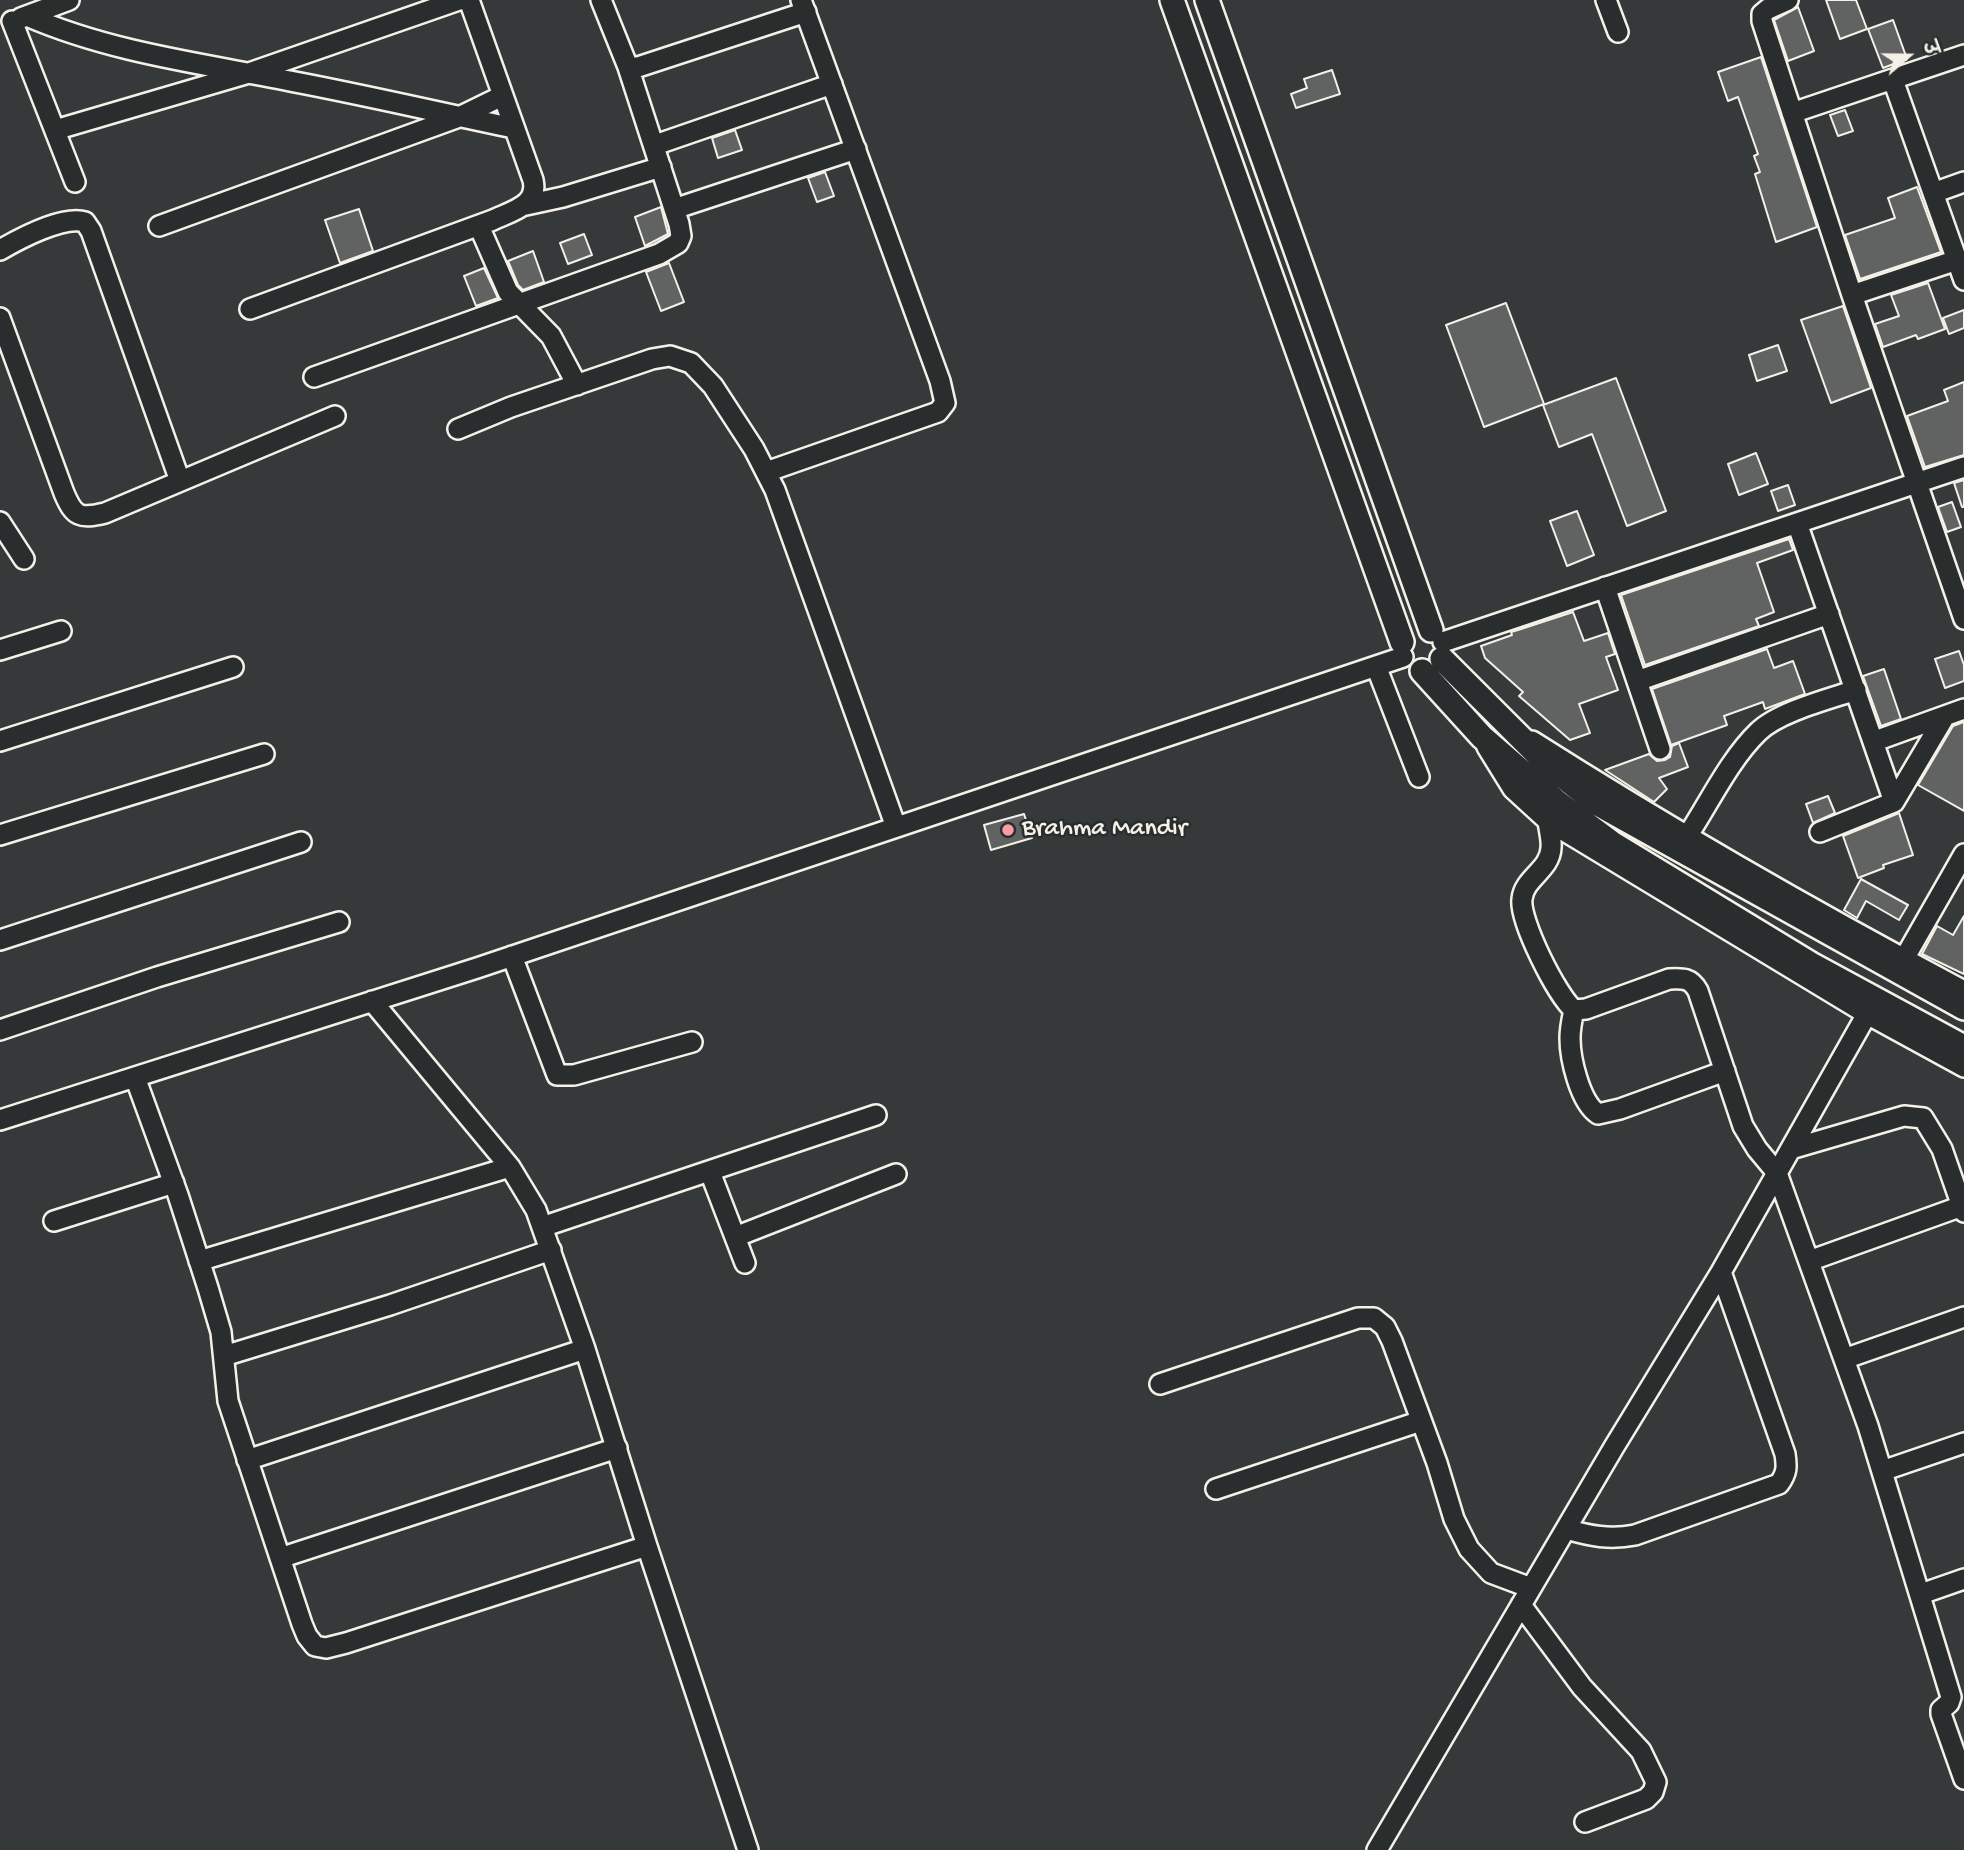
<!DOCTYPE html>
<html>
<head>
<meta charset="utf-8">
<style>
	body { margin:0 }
	#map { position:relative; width:1964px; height:1850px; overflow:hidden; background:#363939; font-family:"Gochi Hand","Playpen Sans Deva",sans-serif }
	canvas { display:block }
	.north { position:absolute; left:1873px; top:21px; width:70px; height:70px; -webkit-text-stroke:5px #2a2d2e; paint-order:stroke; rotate:70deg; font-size:19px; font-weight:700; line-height:28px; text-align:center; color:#f4f1e8 }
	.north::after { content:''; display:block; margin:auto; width:24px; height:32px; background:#f4f1e8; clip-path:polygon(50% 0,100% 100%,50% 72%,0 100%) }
</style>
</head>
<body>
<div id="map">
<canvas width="1964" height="1850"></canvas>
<div class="north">उ</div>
</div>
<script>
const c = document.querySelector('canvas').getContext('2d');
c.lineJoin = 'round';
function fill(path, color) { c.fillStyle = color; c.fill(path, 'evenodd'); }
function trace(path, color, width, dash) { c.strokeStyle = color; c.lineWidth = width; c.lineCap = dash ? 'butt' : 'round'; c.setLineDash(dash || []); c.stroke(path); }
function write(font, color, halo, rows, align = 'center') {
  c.font = font + ' "Gochi Hand",sans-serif'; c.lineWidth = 5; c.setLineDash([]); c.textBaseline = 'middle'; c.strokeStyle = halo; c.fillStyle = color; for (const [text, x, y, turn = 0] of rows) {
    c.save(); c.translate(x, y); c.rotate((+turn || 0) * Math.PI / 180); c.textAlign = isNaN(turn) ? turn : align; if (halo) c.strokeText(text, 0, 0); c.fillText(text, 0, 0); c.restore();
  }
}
const building = new Path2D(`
	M1826 0H1856L1867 29 1840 39Z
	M1798 7 1814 51 1788 61 1774 20Z
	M1893 20 1907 59 1883 68 1868 29Z
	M1761 57 1817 227 1776 242 1755 174 1760 172 1754 156 1758 154 1738 97 1728 101 1718 72Z
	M1332 70 1340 94 1296 108 1291 94 1307 88 1304 79Z
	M1845 110 1853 131 1838 136 1830 115Z
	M735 130 742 150 718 158 712 138Z
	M825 172 834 196 817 202 808 178Z
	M1917 187 1941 252 1860 279 1845 235 1895 218 1888 198Z
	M661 207 668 234 645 246 635 217Z
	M359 209 373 251 340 263 325 220Z
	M584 234 592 255 568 264 560 243Z
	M533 251 544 282 523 290 518 285 508 261Z
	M669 263 684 302 661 311 646 272Z
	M484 268 498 298 476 306 464 276Z
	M1928 283 1945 329 1918 339 1916 335 1883 347 1875 324 1899 316 1891 295Z
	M1506 303 1544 404 1484 427 1446 325Z
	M1843 306 1871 388 1831 403 1801 320Z
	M1964 310V328L1949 334 1943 318Z
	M1778 345 1787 371 1757 381 1749 355Z
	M1616 378 1666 511 1627 526 1592 434 1559 447 1543 405Z
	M1964 382V455L1925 467 1907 416 1948 401 1944 390Z
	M1756 453 1768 484 1739 495 1728 464Z
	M1964 480V507H1962L1954 483Z
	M1788 485 1795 505 1778 511 1771 491Z
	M1952 502 1961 527 1947 532 1938 507Z
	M1577 511 1594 555 1567 566 1550 521Z
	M1789 539 1793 550 1757 563 1774 612 1756 619 1759 626 1645 665 1621 595Z
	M1573 612 1584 641 1608 633 1615 654 1606 657 1618 690 1579 704 1590 733 1570 740 1519 696 1523 692 1485 658 1481 646 1512 635 1511 632 1518 630Z
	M1767 649 1774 668 1793 661 1805 694 1765 709 1763 702 1724 716 1727 725 1671 745 1652 689Z
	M1959 651 1964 665V681L1945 688 1935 659Z
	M1884 669 1901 719 1881 726 1863 676Z
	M1964 722V811L1918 785 1953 726Z
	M1679 743 1688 767 1659 778 1667 789 1654 802 1605 770 1649 754 1657 761 1665 760 1670 757 1672 746Z
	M1828 796 1835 813 1813 823 1806 804Z
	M1899 813 1913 855 1883 865 1884 868 1858 878 1843 836Z
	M1024 814 1032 838 991 850 984 825Z
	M1861 879 1908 905 1899 920 1866 901 1857 918 1844 910Z
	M1964 916V974L1922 954 1937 926 1953 935Z`);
fill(building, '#616362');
trace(building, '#f4f1e8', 2);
const minor = new Path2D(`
	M601 0 628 67H638L806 12
	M1606 0 1618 32
	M1788 0 1768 9 1762 14V21L1852 295 1964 619
	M27 16C112 53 205 64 295 82 369 96 441 113 514 128
	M21 18 69 0
	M12 21 75 182
	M1893 80 1964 280
	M1792 113 1964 55
	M55 130 249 73 459 0
	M655 145 832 84
	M1933 193 1964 182
	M526 205 563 197 661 167
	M674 209 856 149
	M159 226 459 117 502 96
	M479 226 508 292 551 336 577 385
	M0 250C19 239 64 215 85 222L91 231 180 481
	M1852 295 1957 260
	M250 309 493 220C512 211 539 205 533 180L469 0
	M0 318 64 493C74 517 80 519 105 513L335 416
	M314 377 659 254 678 243 681 236 679 224 628 67
	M458 429 511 407 652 359 670 356 691 363 713 386 754 449 775 490 896 827
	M766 472 938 412 945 403 940 381 801 0
	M0 522 24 559
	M1797 523 1894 802
	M1605 587 1660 749
	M1443 642 1964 467
	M0 650 61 631
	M1376 666 1419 777
	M1637 681 1829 614
	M0 741 233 667
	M1532 741C1672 830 1817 913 1964 991
	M1875 741 1964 709
	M1487 747 1513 789 1548 821 1867 1014 1964 1067
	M1548 821C1549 830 1552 840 1551 848 1550 870 1524 878 1522 899 1519 920 1557 996 1574 1010L1586 1009 1669 979C1683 978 1691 978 1698 991L1743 1126 1757 1149 1777 1173 1868 1426 1951 1697 1949 1703 1941 1710V1714L1964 1779
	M1820 832 1894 802 1945 716
	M0 835 264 754
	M1688 835C1709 803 1730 759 1758 732 1778 712 1829 699 1856 690
	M0 940 301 842
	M512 956 557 1075H574L692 1042
	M1904 959 1964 854
	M372 1001 510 1167 536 1210 585 1349 647 1546 748 1850
	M1574 1010C1572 1019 1570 1029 1570 1038 1570 1059 1580 1102 1598 1114L1620 1109 1725 1071
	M0 1030 157 977 339 922
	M135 1077 178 1195 208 1288 221 1332 228 1401 302 1624 307 1636 315 1646 326 1648 346 1643 647 1546
	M0 1120 477 968 1403 657
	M1791 1149 1904 1116 1923 1118 1942 1149 1964 1212
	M710 1172 745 1263
	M54 1221 174 1183
	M542 1227 876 1115
	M735 1237 896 1174
	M199 1261 510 1167
	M1809 1261 1962 1206
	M224 1356 390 1305 551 1250
	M1844 1359 1964 1317
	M1160 1384 1358 1318H1374L1385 1327 1392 1341 1437 1463 1454 1519 1469 1549 1491 1573 1531 1588
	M247 1460 585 1349
	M1882 1471 1964 1443
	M1216 1489 1421 1421
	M1566 1529C1590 1536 1610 1540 1635 1535L1779 1484C1787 1473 1787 1467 1785 1454L1721 1272
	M280 1558 617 1448
	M1921 1594 1964 1579
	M1521 1605 1582 1687 1641 1751 1656 1782 1653 1792 1646 1799 1585 1822
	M1377 1850 1614 1447 1721 1272 1867 1014`);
const major = new Path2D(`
	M1172 0 1402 642
	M1207 0 1431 630
	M1442 659 1547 764 1596 803 1964 1008
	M1422 671 1482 737 1557 802 1612 843 1811 964 1964 1047`);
trace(minor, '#f4f1e8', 24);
trace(major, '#f4f1e8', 28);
trace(minor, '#2a2d2e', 19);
trace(major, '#2a2d2e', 23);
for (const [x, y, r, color] of [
	[1008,830,7,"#ff9aa2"]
]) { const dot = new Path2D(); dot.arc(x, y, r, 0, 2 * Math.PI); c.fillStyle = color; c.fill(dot); trace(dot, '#2a2d2e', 2.5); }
write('26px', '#f4f1e8', '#2a2d2e', [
	["Brahma Mandir",1022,830]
], 'left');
</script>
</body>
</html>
